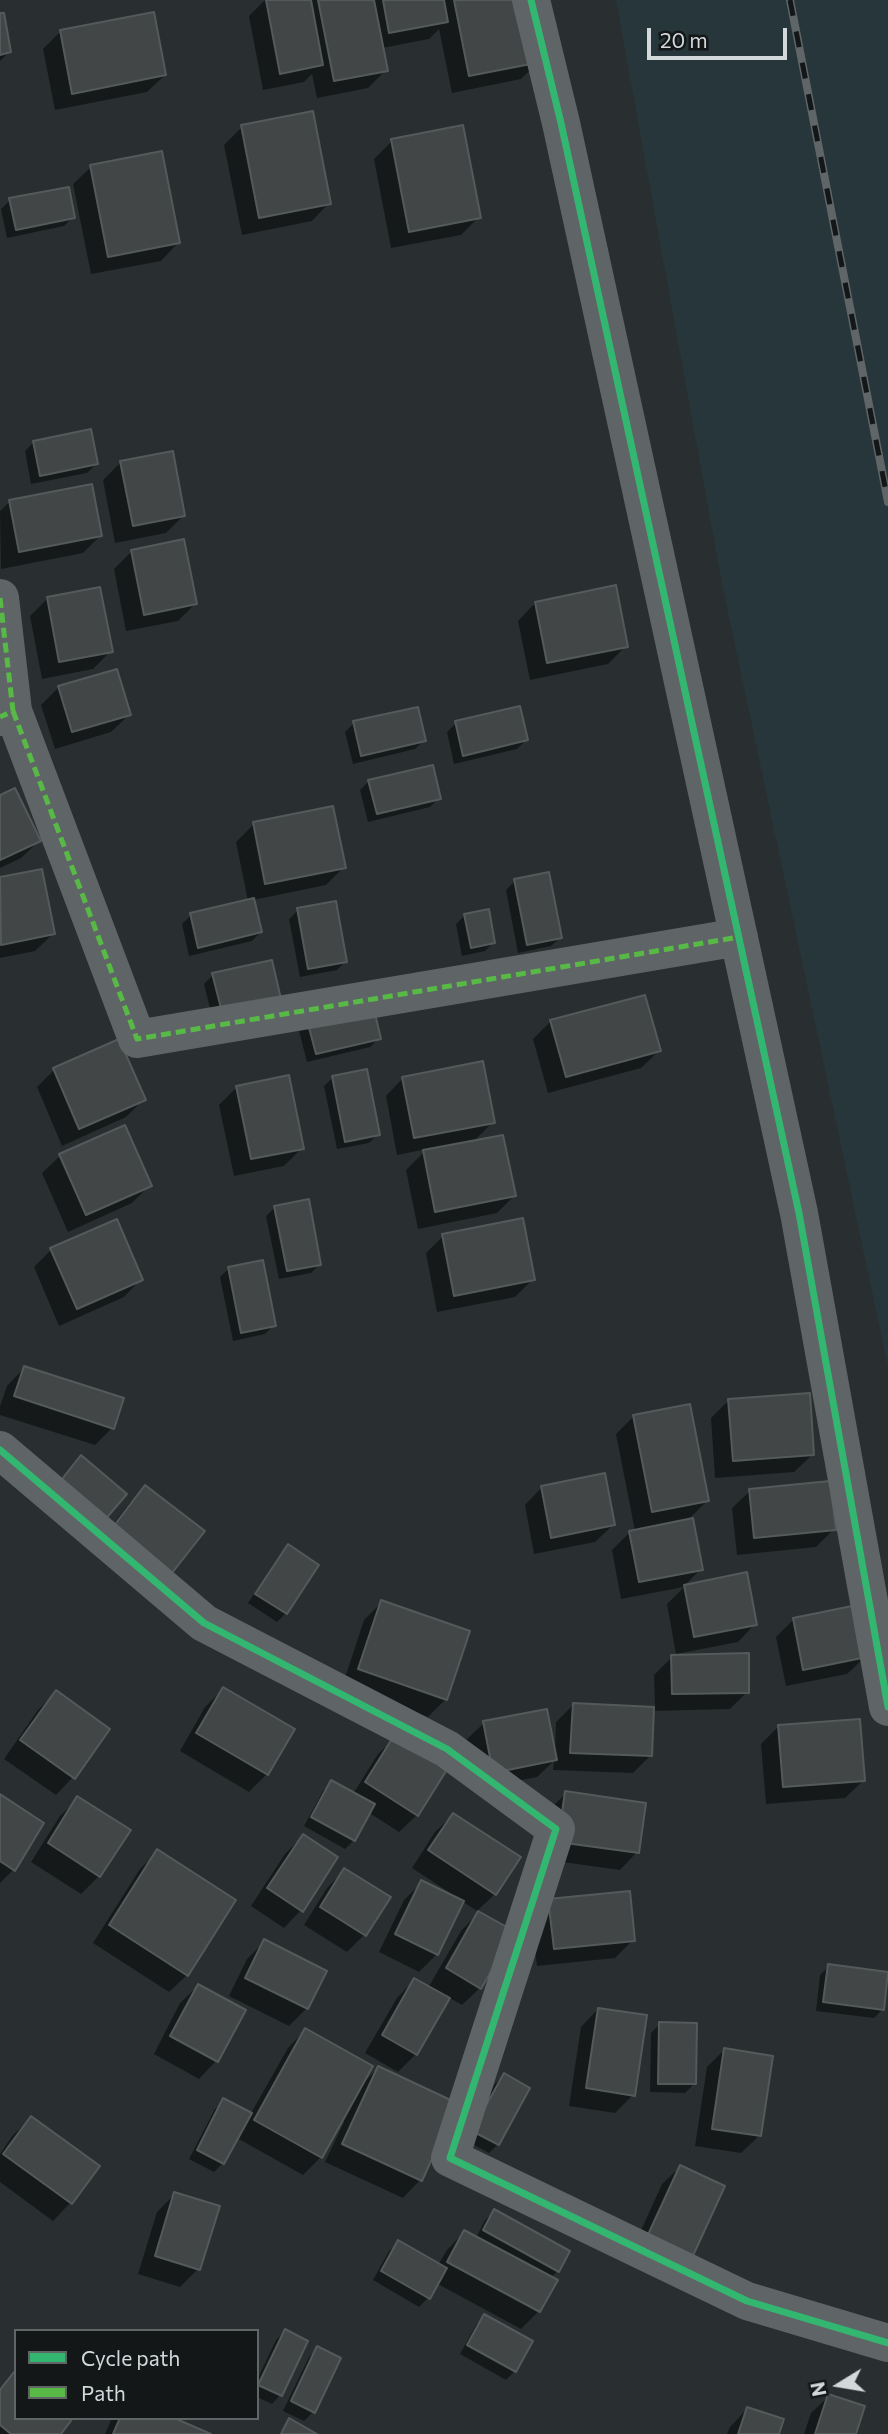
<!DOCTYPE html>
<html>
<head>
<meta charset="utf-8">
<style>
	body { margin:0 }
	#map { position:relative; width:888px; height:2434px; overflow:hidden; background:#292f30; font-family:Commissioner,sans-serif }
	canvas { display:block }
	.legend { position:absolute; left:14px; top:2329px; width:245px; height:91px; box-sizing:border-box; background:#131718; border:2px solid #606566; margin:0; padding:9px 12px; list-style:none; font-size:21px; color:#d3d9db }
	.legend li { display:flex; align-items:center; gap:14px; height:35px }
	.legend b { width:35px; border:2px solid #606566 }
	.north { position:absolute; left:804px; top:2350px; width:70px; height:70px; -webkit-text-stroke:5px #131718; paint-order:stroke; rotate:259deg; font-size:19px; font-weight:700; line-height:28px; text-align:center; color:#d3d9db }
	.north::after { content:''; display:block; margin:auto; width:24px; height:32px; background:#d3d9db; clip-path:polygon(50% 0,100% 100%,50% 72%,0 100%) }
	.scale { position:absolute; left:647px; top:28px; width:140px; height:32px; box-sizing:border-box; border:4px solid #d3d9db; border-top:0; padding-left:9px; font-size:21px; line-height:24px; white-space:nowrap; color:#d3d9db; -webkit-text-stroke:5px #131718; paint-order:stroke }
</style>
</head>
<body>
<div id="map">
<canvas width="888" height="2434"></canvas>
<ul class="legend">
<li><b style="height:9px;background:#33b770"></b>Cycle path</li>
<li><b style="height:9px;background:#58b947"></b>Path</li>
</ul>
<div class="north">N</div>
<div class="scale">20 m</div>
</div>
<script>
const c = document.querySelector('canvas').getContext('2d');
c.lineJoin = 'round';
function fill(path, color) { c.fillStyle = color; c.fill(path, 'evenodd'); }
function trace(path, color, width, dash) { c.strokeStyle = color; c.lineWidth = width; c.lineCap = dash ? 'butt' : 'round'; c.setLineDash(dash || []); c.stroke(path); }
fill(new Path2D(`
	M616 0H888V1367L722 584Z`), '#26363a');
fill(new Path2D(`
	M265 0H527L539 62 521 79 452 93 439 29 429 39 382 48 386 70 368 88 317 98 312 74 304 82 263 90 249 16Z
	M0 15 9 52 0 61Z
	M61 31 165 75 147 92 55 110 43 49Z
	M242 127 329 203 312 221 242 235 224 145Z
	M392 141 479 217 461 235 391 248 374 159Z
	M91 167 178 243 161 261 91 274 73 184Z
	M10 200 73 217 64 226 7 238 1 209Z
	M34 442 96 464 87 473 31 484 25 451Z
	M121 462 184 515 166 533 115 543 103 480Z
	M9 502 100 536 83 553 1 569 0 511Z
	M132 551 195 604 178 621 126 631 114 569Z
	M47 599 111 651 93 669 42 679 30 616Z
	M535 603 626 646 608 664 530 680 518 621Z
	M59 687 129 715 111 732 55 749 41 705Z
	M354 723 424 740 415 749 353 764 345 732Z
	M456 723 526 740 517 749 454 764 447 732Z
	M369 781 439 798 430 807 368 822 360 790Z
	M0 797 39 841 21 858 0 868Z
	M254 824 344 867 326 885 253 900 261 932 252 941 189 956 182 924 191 915 248 901 236 842Z
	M41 871 53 934 35 951 0 958V879Z
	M515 881 560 938 551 946 518 953 506 890Z
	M298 910 346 961 337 970 300 977 289 919Z
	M465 915 494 942 485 951 462 956 456 924Z
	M270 962 213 1020 204 984 213 975Z
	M551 1021 659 1051 641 1068 548 1093 533 1039Z
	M308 1022 379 1038 370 1047 307 1062 299 1031Z
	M54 1070 144 1099 126 1117 62 1146 37 1087Z
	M333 1077 378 1134 369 1143 337 1149 324 1086Z
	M403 1078 493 1122 472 1143 514 1196 497 1213 418 1229 406 1170 427 1149 397 1155 386 1096Z
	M237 1087 302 1148 284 1166 234 1176 219 1105Z
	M60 1156 150 1185 132 1203 68 1232 42 1173Z
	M275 1207 320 1264 311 1273 279 1279 266 1216Z
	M443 1236 533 1279 515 1297 437 1312 426 1253Z
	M51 1250 141 1279 124 1297 59 1326 34 1267Z
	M229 1268 274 1325 265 1334 233 1341 220 1277Z
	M24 1368 112 1428 95 1445 0 1415V1406L7 1386Z
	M729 1400 812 1455 794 1472 715 1478 711 1418Z
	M634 1416 708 1500 687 1521 701 1569 684 1586 746 1574 755 1624 738 1642 676 1654 667 1604 684 1587 621 1599 612 1550 630 1532 635 1531 616 1434Z
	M145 1487 153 1589 97 1545 128 1505Z
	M542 1487 613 1525 595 1542 534 1554 525 1505Z
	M750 1491 834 1529 816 1547 737 1555 732 1508Z
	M288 1547 316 1566 286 1613 277 1622 248 1603 279 1556Z
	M382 1602 446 1699 428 1717 342 1687 364 1620Z
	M794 1619 865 1657 847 1674 786 1686 776 1637Z
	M672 1657 747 1692 730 1709 652 1711 650 1756 633 1773 553 1770 554 1761 537 1777 476 1789 466 1740 484 1723 555 1752 556 1722 574 1704 655 1708 654 1675Z
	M223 1689 267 1774 249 1792 180 1751 205 1707Z
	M56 1692 73 1777 56 1795 4 1759 38 1710Z
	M779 1726 863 1781 845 1798 766 1804 761 1744Z
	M396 1737 417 1815 399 1832 368 1812 354 1840 345 1849 304 1826 323 1791 332 1782 353 1794 378 1754Z
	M566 1793 637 1852 620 1870 541 1859 548 1811Z
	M0 1796 13 1870 0 1883Z
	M78 1798 128 1831 99 1876 81 1894 31 1862 60 1816Z
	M453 1815 495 1894 477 1911 462 1901 437 1954 419 1972 379 1952 404 1900 422 1882 448 1895 450 1893 412 1868 435 1832Z
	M303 1836 301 1910 284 1928 251 1906 285 1854Z
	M158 1851 187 1975 169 1992 93 1943 140 1869Z
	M345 1870 365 1934 347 1952 304 1925 327 1888Z
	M549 1901 633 1940 615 1958 537 1966 531 1919Z
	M478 1913 480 1988 462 2005 448 1997 416 2054 398 2072 365 2053 397 1998 414 1980 428 1988 461 1931Z
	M264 1942 307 2008 289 2026 229 1996 247 1959Z
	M829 1966 883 2009 874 2018 816 2011 820 1975Z
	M198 1986 243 2011 216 2061 199 2079 154 2054 180 2003Z
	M598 2009 633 2095 615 2113 569 2106 581 2027Z
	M660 2024 694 2084 685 2093 650 2092 651 2033Z
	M305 2030 363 2083 378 2068 420 2180 403 2198 325 2162 344 2122 341 2120 321 2157 303 2175 237 2138 223 2163 214 2172 189 2159 215 2109 224 2101 250 2115 288 2048Z
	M724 2050 759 2136 741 2153 695 2146 707 2067Z
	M504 2075 498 2144 489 2153 465 2140 495 2084Z
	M31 2118 98 2166 70 2203 53 2221 0 2182V2154L13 2135Z
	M680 2167 723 2186 629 2257 662 2184Z
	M175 2194 198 2269 180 2287 138 2274 157 2212Z
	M494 2211 558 2271 550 2278 539 2311 521 2329 436 2283 428 2298 419 2307 373 2280 389 2251 398 2243 438 2265 447 2250 464 2232 476 2238 485 2220Z
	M484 2316 515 2371 506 2380 460 2354 476 2325Z
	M285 2331 280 2395 272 2404 257 2397V2380L276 2340Z
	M318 2348 313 2412 304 2421 283 2411 309 2357Z
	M14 2374 16 2418 59 2434H0V2388Z
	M829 2396 854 2434H804L811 2413Z
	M747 2409 777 2434H727L730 2427Z
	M112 2418H169L206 2434H105Z`), '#0007');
const building = new Path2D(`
	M266 0H311L323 65 280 74Z
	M318 0H374L388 71 334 81Z
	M383 0H444L448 22 389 33Z
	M454 0H529L541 62 469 76Z
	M154 12 166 75 72 94 60 30Z
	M0 13H4L11 52 0 55Z
	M313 111 331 204 259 218 241 125Z
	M463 125 481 218 409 232 391 139Z
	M162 151 180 243 108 257 90 165Z
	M69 187 75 218 16 230 9 198Z
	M91 429 98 464 40 476 33 441Z
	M173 451 185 516 133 526 120 461Z
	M92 484 102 536 19 552 9 500Z
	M184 539 197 604 144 615 131 550Z
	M616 585 628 647 547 663 535 602Z
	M100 587 113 652 59 662 47 597Z
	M117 669 131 715 72 732 58 686Z
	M520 706 528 740 463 756 455 721Z
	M418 707 426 741 361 756 353 721Z
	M433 765 441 799 377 814 368 780Z
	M15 788 41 841 0 860V795Z
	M333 806 346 868 265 884 253 822Z
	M42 869 55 934 1 945 0 877Z
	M549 872 562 938 527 945 514 879Z
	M254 898 262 932 198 948 190 913Z
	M336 901 347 962 308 969 297 908Z
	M489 909 495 943 471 948 464 914Z
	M272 960 281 999 222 1012 212 973Z
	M645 995 661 1051 566 1077 550 1020Z
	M373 1005 381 1039 316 1054 307 1020Z
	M119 1039 146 1100 79 1129 53 1068Z
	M483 1061 495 1123 414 1138 402 1077Z
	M367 1069 380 1135 345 1142 332 1076Z
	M289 1075 304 1149 251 1159 236 1086Z
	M125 1125 152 1186 86 1215 59 1154Z
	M503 1135 516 1196 435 1212 423 1150Z
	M309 1199 321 1265 287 1271 274 1206Z
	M523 1218 535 1280 454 1296 442 1234Z
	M117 1219 143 1280 77 1309 50 1248Z
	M263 1260 276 1326 241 1333 228 1267Z
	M24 1366 124 1398 114 1429 14 1396Z
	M810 1393 814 1455 733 1461 728 1399Z
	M690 1404 709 1501 652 1512 633 1415Z
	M81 1455 127 1494 103 1522 58 1484Z
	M605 1473 615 1525 551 1538 541 1486Z
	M830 1481 836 1530 754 1538 749 1489Z
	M145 1485 205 1531 172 1573 113 1527Z
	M693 1518 703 1570 639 1582 629 1531Z
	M288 1544 319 1565 287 1614 255 1594Z
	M747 1572 757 1625 694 1637 684 1585Z
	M381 1600 470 1631 447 1700 358 1669Z
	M857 1605 867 1657 803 1670 793 1618Z
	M749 1653V1693L672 1694 671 1655Z
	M223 1687 295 1729 268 1775 196 1733Z
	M56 1690 110 1729 75 1779 20 1740Z
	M573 1703 654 1707 652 1756 570 1753Z
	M547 1709 557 1760 493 1773 483 1721Z
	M860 1719 865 1781 783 1787 778 1725Z
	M395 1734 448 1768 418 1816 365 1782Z
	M331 1780 375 1804 355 1841 311 1817Z
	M565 1791 646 1803 639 1853 558 1842Z
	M0 1794 44 1823 15 1871 0 1861Z
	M77 1796 131 1830 100 1877 48 1843Z
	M453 1813 521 1857 496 1895 428 1850Z
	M303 1834 338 1857 303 1912 267 1888Z
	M157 1849 236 1900 188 1976 109 1925Z
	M344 1868 391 1897 366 1936 320 1907Z
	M421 1880 464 1901 438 1955 395 1934Z
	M630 1891 635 1941 554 1949 548 1899Z
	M478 1911 514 1931 481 1989 446 1968Z
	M264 1939 327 1971 308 2009 245 1978Z
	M828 1964 888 1972 884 2010 823 2002Z
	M414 1978 450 1998 417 2055 382 2035Z
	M198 1984 246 2010 218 2062 170 2036Z
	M598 2008 647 2015 635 2096 586 2088Z
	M659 2022 697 2023 696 2084H658Z
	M305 2028 373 2066 322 2158 254 2120Z
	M724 2048 773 2056 761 2136 712 2129Z
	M378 2066 457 2103 422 2181 342 2144Z
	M504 2073 530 2088 499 2145 472 2131Z
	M223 2098 252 2113 224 2164 197 2150Z
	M31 2116 100 2166 72 2204 3 2154Z
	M680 2165 725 2186 691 2260 646 2239Z
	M174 2192 220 2206 200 2270 155 2256Z
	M494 2209 570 2251 559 2272 483 2230Z
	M464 2230 558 2280 540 2312 447 2262Z
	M398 2240 447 2268 430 2299 381 2271Z
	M484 2314 533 2341 516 2372 467 2345Z
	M285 2329 308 2341 282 2396 258 2385Z
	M317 2346 341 2358 315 2413 291 2401Z
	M14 2372 16 2373V2418H73L61 2434H11L0 2425V2390Z
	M828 2394 865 2406 856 2434H815Z
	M747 2407 784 2419 779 2434H738Z
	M120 2418H174L211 2434H113Z
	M289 2418 317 2434H281Z`);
fill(building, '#424646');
trace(building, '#545959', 2);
trace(new Path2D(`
	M531 0 561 123 799 1213 888 1707
	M0 598 13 711 0 717
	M13 711 137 1039 739 937
	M0 1450 204 1623 447 1749 556 1829 450 2158 747 2301 888 2343`), '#5f6567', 38);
const rail = new Path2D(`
	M790 0 888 502`);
trace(rail, '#606567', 8);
trace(rail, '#131718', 5, [16]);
trace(new Path2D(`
	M0 598 13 711 0 717
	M13 711 137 1039 739 937`), '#58b947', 5, [10, 5]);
trace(new Path2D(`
	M531 0 561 123 799 1213 888 1707
	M0 1450 204 1623 447 1749 556 1829 450 2158 747 2301 888 2343`), '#33b770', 7);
</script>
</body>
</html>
